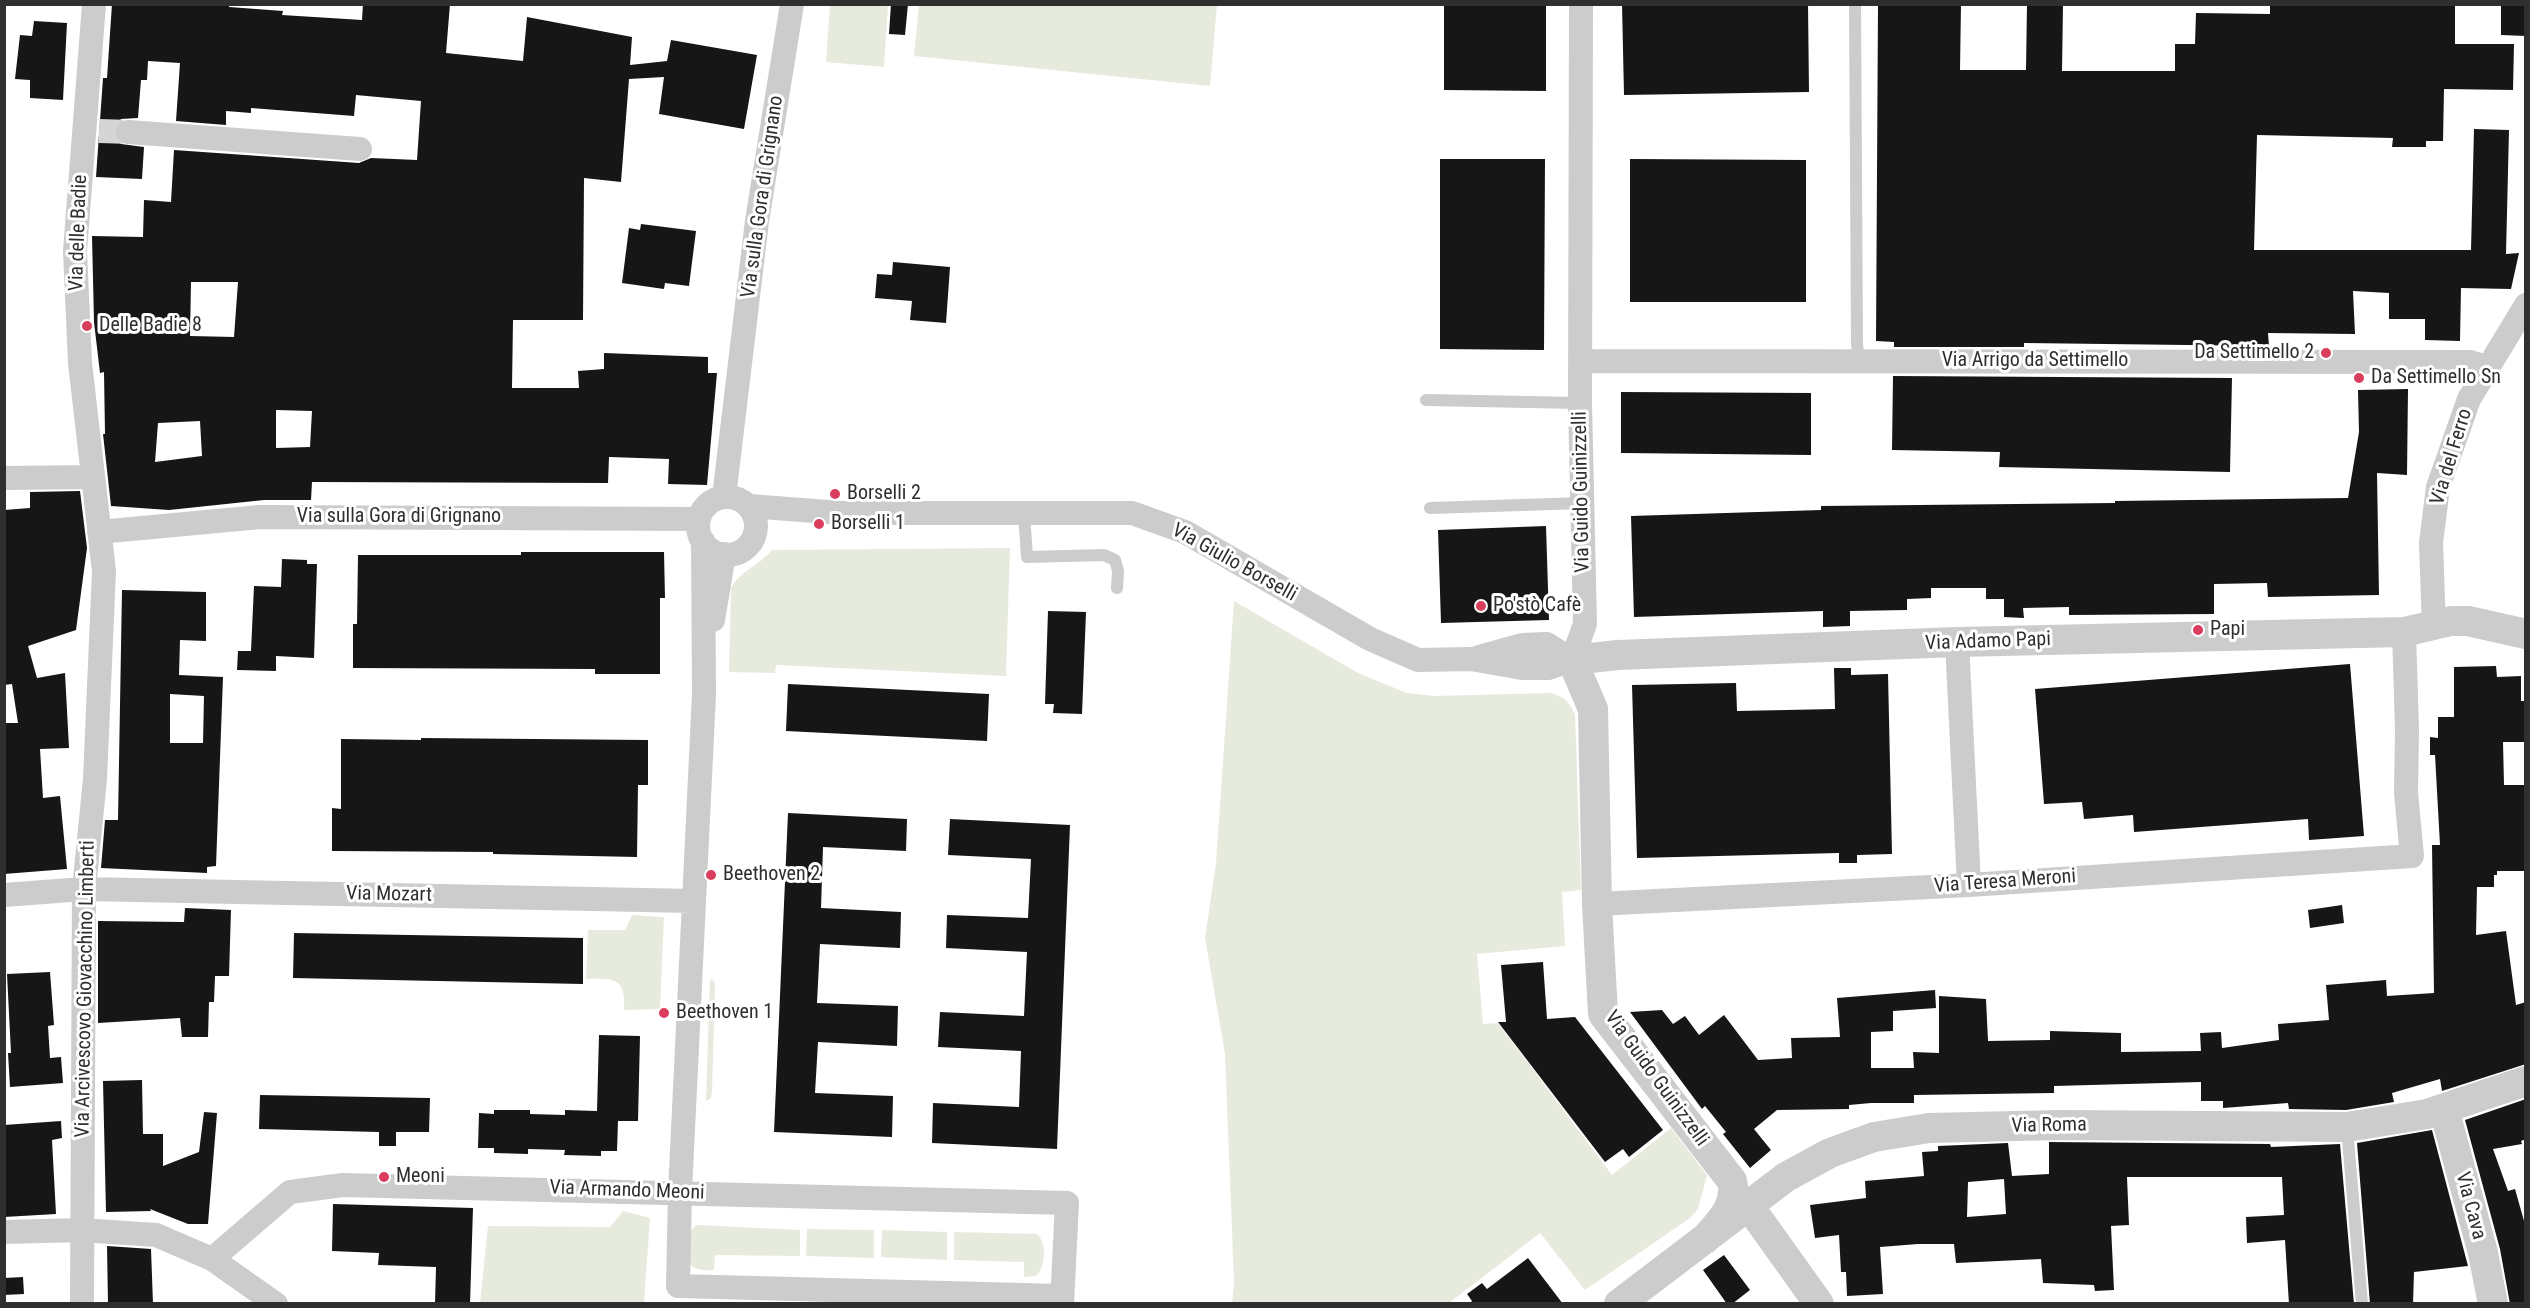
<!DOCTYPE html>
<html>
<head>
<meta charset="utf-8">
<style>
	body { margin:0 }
	#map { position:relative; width:2530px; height:1308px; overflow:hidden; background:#fff; font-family:"Roboto Condensed",sans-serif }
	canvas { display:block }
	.frame { position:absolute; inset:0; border:6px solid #2f2f2f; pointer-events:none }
</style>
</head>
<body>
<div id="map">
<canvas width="2530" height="1308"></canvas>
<div class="frame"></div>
</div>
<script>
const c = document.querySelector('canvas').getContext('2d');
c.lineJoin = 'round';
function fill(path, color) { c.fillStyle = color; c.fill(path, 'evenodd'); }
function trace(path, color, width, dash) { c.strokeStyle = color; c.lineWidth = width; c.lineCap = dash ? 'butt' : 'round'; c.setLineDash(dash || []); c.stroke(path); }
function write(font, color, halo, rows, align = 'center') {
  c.font = font + ' "Roboto Condensed",sans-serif'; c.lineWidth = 6; c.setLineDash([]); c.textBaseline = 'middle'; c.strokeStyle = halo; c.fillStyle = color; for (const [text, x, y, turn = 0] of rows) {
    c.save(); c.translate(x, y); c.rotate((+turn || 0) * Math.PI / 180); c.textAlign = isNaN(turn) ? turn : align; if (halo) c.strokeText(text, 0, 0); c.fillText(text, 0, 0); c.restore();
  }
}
fill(new Path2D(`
	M830 5H888L884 67 826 62Z
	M919 5H1217L1210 86 914 56Z
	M1010 548 1006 676 776 665 775 673 729 672 731 588C740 571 760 565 772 550Z
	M1234 601 1358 673 1407 693 1434 696 1550 693C1565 697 1569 701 1575 715L1581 890 1562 892 1565 946 1477 954 1483 1024 1498 1023 1612 1175 1671 1128 1707 1175 1698 1209 1690 1218 1585 1290 1540 1233 1449 1303H1232L1234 1282 1225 1054 1205 938 1216 863Z
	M632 915 664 917 660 1009 624 1010C626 978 615 978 586 979L588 930H625Z
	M710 979 714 981 715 987 712 1092 711 1098 706 1101Z
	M623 1211 650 1218 644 1303H480L488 1226 610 1227Z
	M697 1225 800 1230V1256L715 1255 714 1270C681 1272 689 1258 690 1231Z
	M807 1229 874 1230V1258L806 1256Z
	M882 1230 947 1232V1260L881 1257Z
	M954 1232 1037 1234C1047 1243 1046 1267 1036 1276L1024 1277V1262L954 1260Z`), '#e7ebde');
fill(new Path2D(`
	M112 4H229V7L283 11 282 15 362 20 363 4H450L446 53 523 61 527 17 632 37 630 65 667 61 671 40 757 55 744 129 659 114 664 77 629 79 621 182 584 178 583 320H513L512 388H579L578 371 604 369V353L708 357V373H717L707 485 668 484 669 459 609 457 608 483 312 482 311 500H264L169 510 111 506 103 434H105L104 372 100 373 94 322 92 236 143 237 144 200 171 202 174 150 359 163 371 158 417 160 421 101 356 95 354 116 251 108V113L226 111V125L176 121 180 63 148 61 147 80H141L138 118 121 119 116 125 114 132 116 139 121 144 144 147 142 179 96 177 103 78H107ZM191 282H238L234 337 190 336ZM276 410 312 411 310 447 276 448ZM200 421 202 456 155 462 158 423Z
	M891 4H908L905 35 889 34Z
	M1444 4H1546V91L1444 90Z
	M1622 4H1808L1809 92 1624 95Z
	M1878 4H1961L1960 70H2026L2027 4H2063L2062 71H2175V44H2195L2196 13 2270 14V4H2455V44H2514L2513 90 2444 89 2443 141H2426V147H2392L2393 138 2257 135 2254 250H2471L2474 129 2509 130 2506 254 2519 253 2511 289 2461 288 2460 341 2425 340V319H2389V293L2353 291 2355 334 2268 333 2269 346 2024 343V347H1894V342L1876 341Z
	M2501 4H2526V36L2501 35Z
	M34 21 67 23 63 100 30 98V80L15 79 20 35 32 36Z
	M1440 159H1545L1544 350 1440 349Z
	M1630 159 1806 160V302H1630Z
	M641 224 696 231 689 286 665 283 664 289 622 283 629 228 640 230Z
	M893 262 950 267 946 323 910 320 912 301 875 298 877 274 892 275Z
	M1893 376 2232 378 2230 472 1999 467 2000 452 1892 450Z
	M2408 389 2407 475 2377 473 2379 595 2268 597 2267 583 2214 584V614L2069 615V607L2023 608 2024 618 2004 617V599H1986V588H1931V598L1907 599V610L1850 611V626L1823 627V611L1634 617 1631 516 1821 510V506L2115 503V501L2348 498 2359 432 2358 390Z
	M1621 392 1811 393V455L1621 453Z
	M80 491 87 548 76 630 28 646 37 678 65 673 69 748 40 749 43 798 60 796 67 869 4 874V723H18L12 684 4 685V510L30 508V492Z
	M1546 526 1549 620 1441 623 1438 530Z
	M521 552H664L665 598H660V674H595V669L353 668V624H357L358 555H521Z
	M282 559 307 560V564H317L314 658 276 656V671L237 670 238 651H251L254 586 281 587Z
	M122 590 206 592V641L180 640 179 675 223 677 216 866 207 867V873L101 868 105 820H118ZM170 694 204 696 203 743H170Z
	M1048 611 1086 612 1082 714 1053 713 1054 704H1045Z
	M2350 664 2364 836 2309 840 2308 819 2134 832 2133 815 2084 819 2082 802 2044 804 2035 689Z
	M2496 666 2497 677 2521 676V701H2526V742H2503L2504 785H2526V871H2497V875H2494V887H2477L2476 935 2506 931 2516 1005 2526 1002V1064L2442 1091 2440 1079 2392 1093 2394 1102 2346 1110 2289 1109 2288 1103 2223 1108V1101H2201V1082L2054 1086V1093L1914 1095V1103H1871L1849 1105V1109L1777 1110 1754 1129 1771 1150 1750 1168 1723 1134 1726 1132 1705 1106 1702 1109 1630 1012 1662 1010 1673 1024 1685 1016 1699 1035 1724 1015 1758 1060 1792 1058 1791 1038 1840 1037 1837 998 1935 990 1936 1008 1893 1011V1031L1871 1032V1068H1914L1913 1052 1939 1053V996L1986 999 1988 1041 2050 1040V1031L2121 1033V1052L2201 1051 2200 1033 2221 1032 2222 1048 2279 1040 2278 1024 2329 1020 2326 985 2386 980 2387 996 2434 993 2432 845H2440L2435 755H2430V737L2438 738V717H2454V667Z
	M1834 668H1851V675L1888 674 1892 854 1857 855V863H1839V853L1637 858 1632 685 1736 683 1737 711 1835 709Z
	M788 684 989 694 987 741 786 731Z
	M421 738 648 740V785H638L637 857 493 854V852L332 851V808L341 809V739L421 740Z
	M788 813 907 819 906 851 823 847 821 908 901 912 900 948 820 944 817 1003 898 1006 897 1046 818 1042 815 1093 893 1096 892 1137 774 1132Z
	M950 819 1070 825 1057 1149 932 1143 933 1103 1019 1107 1021 1051 938 1047 940 1012 1024 1016 1027 952 946 948 947 915 1028 918 1031 859 948 855Z
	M2342 905 2344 923 2310 928 2308 910Z
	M185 908 231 910 229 976H215L214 1002H209L208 1037H182L180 1018 98 1023V921L184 922Z
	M294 933 583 938V984L293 978Z
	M1543 962 1547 1019 1575 1017 1663 1130 1629 1157 1623 1149 1605 1162 1498 1022H1506L1501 965Z
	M50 972 54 1025 48 1026 50 1058 61 1057 63 1083 10 1087 8 1053H11L7 974Z
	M599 1035 640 1036 638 1121H618L617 1151H601V1156L564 1155 565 1150 528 1149V1154L494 1153V1148H478L479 1113 494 1114V1110H530V1114L565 1115V1110L597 1111Z
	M142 1080 143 1134H163V1166L199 1152 204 1112 217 1113 208 1224H188L150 1209 151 1211 106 1212 103 1081Z
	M260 1095 430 1098 429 1132H396V1146H379V1132L259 1129Z
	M2526 1099V1139L2521 1141 2522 1144 2493 1149 2508 1191 2515 1189 2526 1228V1304H2510L2500 1249 2465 1120Z
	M61 1121 62 1138 52 1140 56 1214 4 1217V1125Z
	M2432 1130 2468 1266 2414 1272 2413 1304H2370L2357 1143Z
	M2049 1142 2270 1144 2271 1147 2340 1144 2354 1304H2289L2285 1240 2247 1243 2246 1217 2284 1215 2282 1177H2127L2129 1225 2111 1226 2114 1290 2095 1291 2094 1285 2043 1283 2041 1259 1956 1263 1954 1244H1918L1880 1247 1883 1294 1847 1296 1846 1272H1841L1839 1235 1815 1238 1810 1205 1866 1198 1865 1181 1924 1176 1922 1152 1938 1151V1146L2008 1143 2012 1176 2049 1174ZM2004 1179 2006 1214 1967 1217 1968 1182Z
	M333 1204 473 1208 470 1304H435L436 1267 378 1265 379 1253 332 1251Z
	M107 1246 151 1249 153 1304H108Z
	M1724 1255 1750 1290 1732 1304H1727L1703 1270Z
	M1528 1258 1563 1304H1469L1472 1301 1467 1294 1482 1283 1487 1289Z
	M23 1277 24 1294 4 1295V1278Z`), '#161616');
trace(new Path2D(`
	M99 131 128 132`), '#d5d5d5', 24, [24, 12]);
trace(new Path2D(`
	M1855 4 1857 344 1859 361
	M1426 400 1580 403
	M1430 508 1583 503
	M1024 513 1027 557 1104 555 1115 560 1118 571 1117 588
	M2347 1128 2362 1304`), '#ccc', 12);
trace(new Path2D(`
	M128 132 360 149
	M1581 361 2470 362 2488 368
	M4 478 91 477
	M724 497 757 221 792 4
	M698 526a29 29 0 1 1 58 0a29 29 0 1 1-58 0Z
	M749 506 841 513H1132L1185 532 1370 639 1418 660 1471 659 1522 668H1548L1572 660
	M99 532 260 517 699 519
	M703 541 704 694 680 1192 678 1286 1061 1296
	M713 620 724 554
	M2434 625 2431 543 2438 487 2469 399 2526 305
	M1957 642 1969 885
	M1479 657 1522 645 1547 644 1572 660
	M1572 660 1585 624 1580 403 1581 4
	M4 895 84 889 694 901
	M1597 904 1969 885 2412 856 2406 793 2407 730 2404 632
	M4 1232 81 1230 156 1235 212 1259 276 1304
	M212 1259 290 1192 343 1185 1067 1203 1062 1304
	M82 1304 84 889 95 779 104 571 80 363 75 251 94 4`), '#ccc', 24);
trace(new Path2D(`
	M2444 1109 2483 1253 2493 1304
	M1749 1206 1819 1304
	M1705 1239C1720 1222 1738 1205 1732 1181L1603 1014 1597 904 1593 709 1572 660 1618 655 1957 642 2404 632 2451 621H2468L2526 634
	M1619 1304 1786 1177 1830 1153 1874 1137 1929 1128 2059 1125 2347 1127 2427 1114 2526 1081`), '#ccc', 30);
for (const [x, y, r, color] of [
	[87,326,6,"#da3d5e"],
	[2326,353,6,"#da3d5e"],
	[2359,378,6,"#da3d5e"],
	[835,494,6,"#da3d5e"],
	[819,524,6,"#da3d5e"],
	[1481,606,6,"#da3d5e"],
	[2198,630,6,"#da3d5e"],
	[711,875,6,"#da3d5e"],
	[664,1013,6,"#da3d5e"],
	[384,1177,6,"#da3d5e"]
]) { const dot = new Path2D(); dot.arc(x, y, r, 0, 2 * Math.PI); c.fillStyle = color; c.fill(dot); trace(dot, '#fff', 2); }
write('20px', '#2f2f2f', '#fff', [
	["Via sulla Gora di Grignano",763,197,-82],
	["Via delle Badie",79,233,-88],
	["Via Arrigo da Settimello",2035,361],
	["Via del Ferro",2452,457,-73],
	["Via Guido Guinizzelli",1582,492,-91],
	["Via sulla Gora di Grignano",399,517],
	["Via Giulio Borselli",1234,563,29],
	["Via Adamo Papi",1988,642,-2],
	["Via Teresa Meroni",2005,882,-4],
	["Via Mozart",389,895,1],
	["Via Arcivescovo Giovacchino Limberti",86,989,-89],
	["Via Guido Guinizzelli",1656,1079,54],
	["Via Roma",2049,1126,-1],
	["Via Armando Meoni",627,1191,2],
	["Via Cava",2470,1206,75]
]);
write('20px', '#2f2f2f', '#fff', [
	["Delle Badie 8",99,326],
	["Da Settimello 2",2314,353,"right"],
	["Da Settimello Sn",2371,378],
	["Borselli 2",847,494],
	["Borselli 1",831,524],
	["Po'stò Cafè",1493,606],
	["Papi",2210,630],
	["Beethoven 2",723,875],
	["Beethoven 1",676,1013],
	["Meoni",396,1177]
], 'left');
</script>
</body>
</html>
